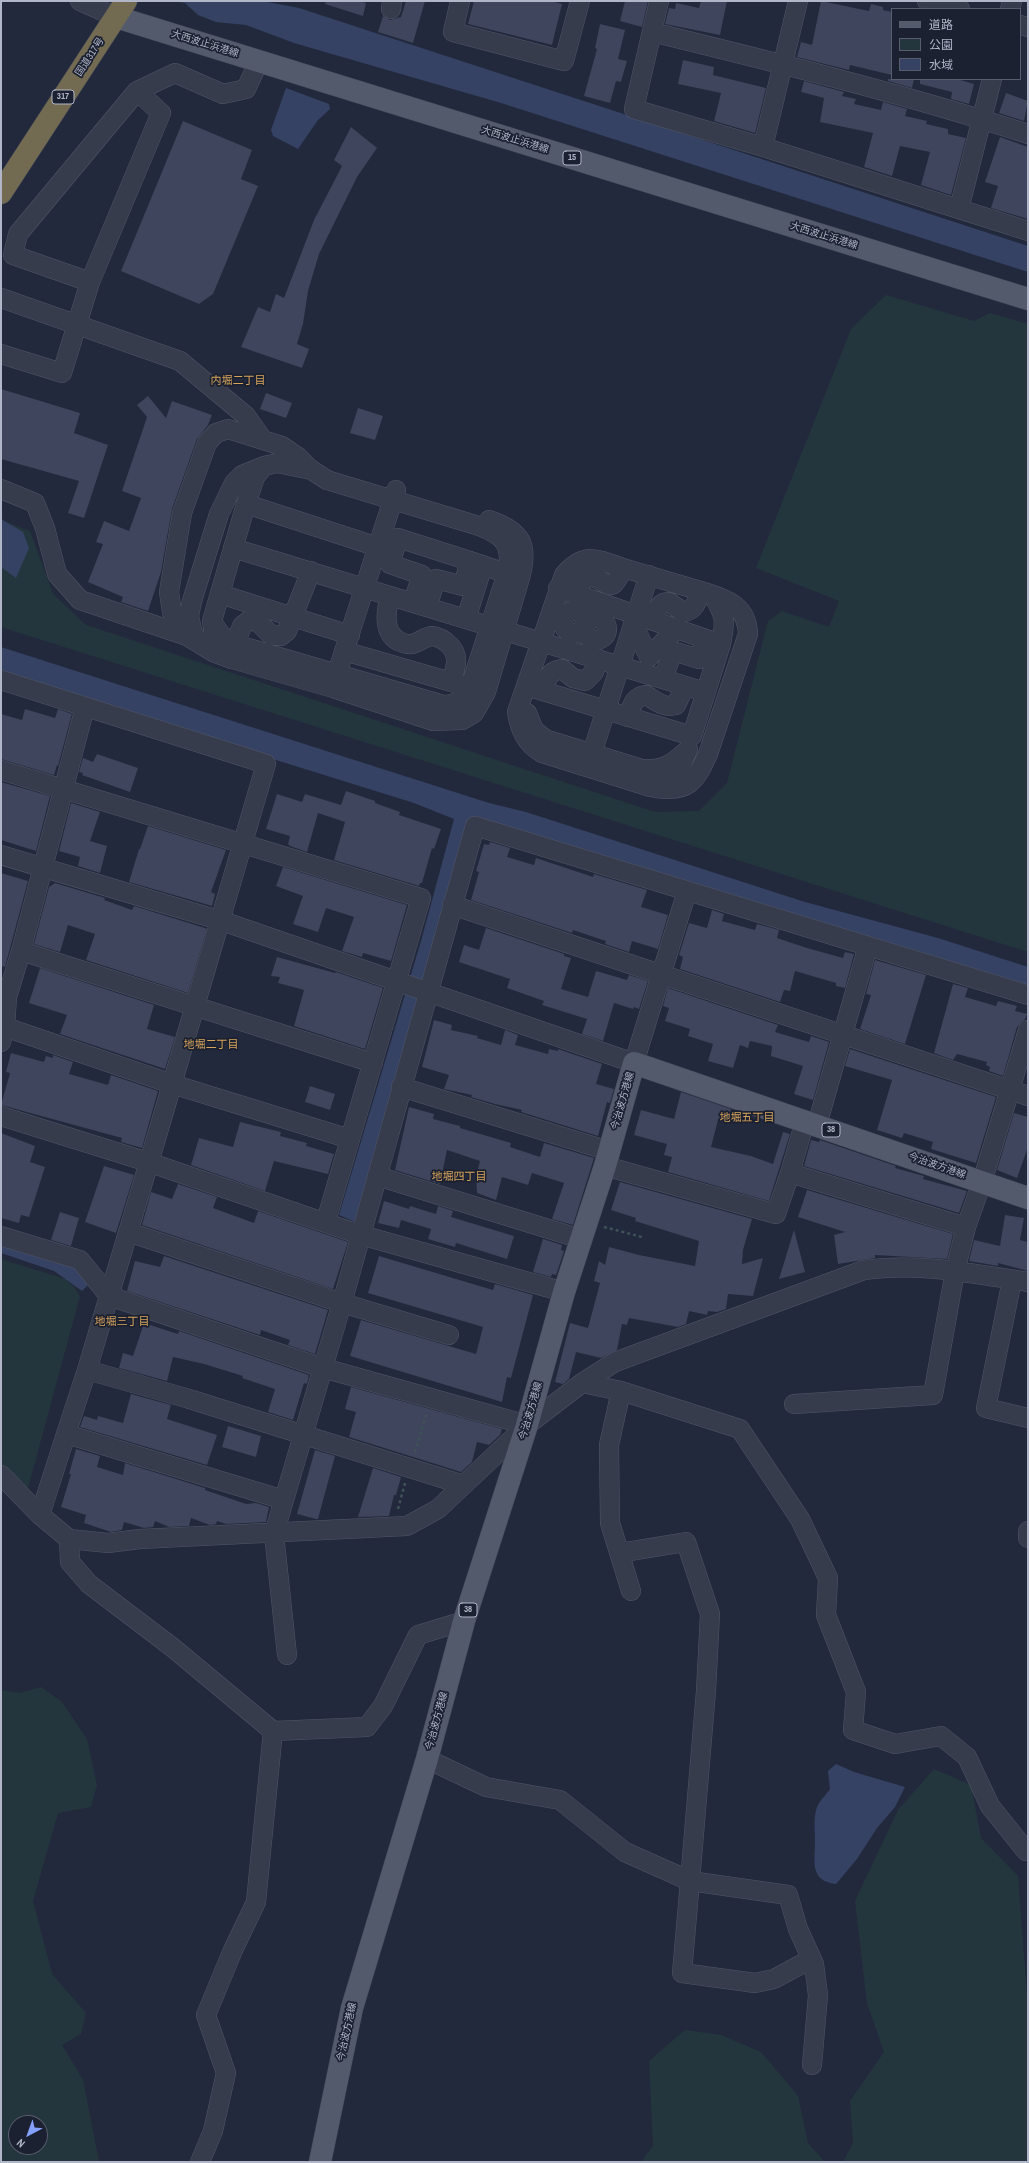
<!DOCTYPE html>
<html>
<head>
<meta charset="utf-8">
<style>
	body { margin:0 }
	#map { position:relative; width:1029px; height:2163px; overflow:hidden; background:#22293c; font-family:"Archivo Narrow","Noto Sans JP",sans-serif }
	canvas { display:block }
	.frame { position:absolute; inset:0; border:2px solid #b1b6c8; pointer-events:none }
	.legend { position:absolute; left:891px; top:8px; width:130px; height:72px; box-sizing:border-box; background:#1b2131; border:1px solid #575d6d; margin:0; padding:5px 7px; list-style:none; font-size:12px; color:#b1b6c8 }
	.legend li { display:flex; align-items:center; gap:8px; height:20px }
	.legend b { width:20px; border:1px solid #575d6d }
	.north { position:absolute; left:8px; top:2115px; width:40px; height:40px; box-sizing:border-box; background:#1b2131; border:1px solid #575d6d; border-radius:50%; rotate:221deg; font-size:11px; font-weight:700; line-height:16px; text-align:center; color:#b1b6c8 }
	.north::after { content:''; display:block; margin:auto; width:14px; height:18px; background:#83a0fb; clip-path:polygon(50% 0,100% 100%,50% 72%,0 100%) }
</style>
</head>
<body>
<div id="map">
<canvas width="1029" height="2163"></canvas>
<div class="frame"></div>
<ul class="legend">
<li><b style="height:5px;background:#535a6c"></b>道路</li>
<li><b style="height:11px;background:#24363d"></b>公園</li>
<li><b style="height:11px;background:#354264"></b>水域</li>
</ul>
<div class="north">N</div>
</div>
<script>
const c = document.querySelector('canvas').getContext('2d');
c.lineJoin = 'round';
function fill(path, color) { c.fillStyle = color; c.fill(path, 'evenodd'); }
function trace(path, color, width, dash) { c.strokeStyle = color; c.lineWidth = width; c.lineCap = dash ? 'butt' : 'round'; c.setLineDash(dash || []); c.stroke(path); }
function write(font, color, halo, rows, align = 'center') {
  c.font = font + ' "Archivo Narrow","Noto Sans JP",sans-serif'; c.lineWidth = 3.5; c.setLineDash([]); c.textBaseline = 'middle'; c.strokeStyle = halo; c.fillStyle = color; for (const [text, x, y, turn = 0] of rows) {
    c.save(); c.translate(x, y); c.rotate((+turn || 0) * Math.PI / 180); c.textAlign = isNaN(turn) ? turn : align; if (halo) c.strokeText(text, 0, 0); c.fillText(text, 0, 0); c.restore();
  }
}
fill(new Path2D(`
	M886 295 974 321 990 313 1028 324V952L1 627V520L30 531 53 594 86 625 655 812 699 811 727 783 768 621 782 611 829 627 839 601 756 568 851 329Z
	M1 1259 65 1279 74 1287 80 1296 28 1488 23 1490 1 1468Z
	M41 1687 62 1702 87 1739 97 1785 91 1807 58 1813 33 1901 52 1974 86 2013 81 2034 62 2045 83 2080 99 2162H1V1690L20 1693ZM16 2123H40V2147H16Z
	M934 1769 971 1785 981 1838 1018 1876 1028 2008V2162H843L853 2143 850 2101 884 2052 867 2003 855 1901 898 1810Z
	M685 2030 721 2035 761 2052 798 2096 808 2143 825 2162H641L653 2146 649 2061Z`), '#24363d');
fill(new Path2D(`
	M173 1H262L299 8 1028 246V272L501 103 294 43 246 25 216 22 198 15 185 3Z
	M286 88 329 104 330 109 318 120 298 149 273 136 271 130Z
	M1 519 23 532 29 548 16 578 1 567Z
	M1 647 489 803 526 812 805 902 938 938 1028 967V991L471 824 355 1222 339 1215 421 941 454 819 414 803 186 732 1 671Z
	M1 1239 78 1266 90 1283 82 1291 54 1271 1 1253Z
	M836 1764 854 1772 905 1787 895 1807 877 1828 857 1859 836 1884C809 1881 815 1861 815 1841 815 1829 813 1818 817 1807 820 1800 826 1795 830 1789L828 1771Z`), '#354264');
fill(new Path2D(`
	M326 1H359L366 3 363 16 325 4Z
	M406 1H425L413 43 378 32 383 16 390 20 401 17Z
	M474 1H551L562 4 552 45 468 24Z
	M625 1H648L642 27 620 21Z
	M701 1H727L720 35 665 24 669 8 675 9 676 3 699 8Z
	M821 1 869 11 871 4 883 7V10L892 12V75L850 65 849 70 797 57 801 42 812 45Z
	M600 24 625 30 618 59 627 61 621 82 616 81 610 103 584 96 597 49 595 48Z
	M683 60 714 67 713 75 766 88 755 133 714 121 721 93 678 84Z
	M888 79H914L912 88 888 81Z
	M920 79H957L974 84 969 104 951 99 952 92 920 84Z
	M804 81 844 92 842 96 856 99 854 104 881 110 883 102 907 109 905 116 927 121 926 124 948 129V134L966 138 951 195 921 185 930 152 900 146 892 176 864 167 873 133 820 122 824 98 801 92Z
	M1006 93 1028 101 1024 121 999 113Z
	M183 121 252 150 241 179 258 186 213 294 199 304 121 271Z
	M351 127 377 148 357 177 319 254 308 291 303 324 297 344 309 349 302 368 241 347 258 307 270 312 276 294 284 298 314 220 342 166 334 160Z
	M1000 137 1028 147V219L991 208 998 186 985 182Z
	M1 389 80 413 74 433 108 445 84 518 68 513 79 481 1 459Z
	M266 393 292 403 286 418 260 409Z
	M148 396 166 418 172 401 212 415 208 425 197 439 172 509 161 572 148 611 121 602 123 597 88 582 103 544 96 542 104 521 129 531 141 498 122 491 147 417 137 405Z
	M358 408 383 416 375 440 350 433Z
	M25 709 55 718 58 709 72 714 58 766 57 765 54 775 1 759V714L22 720Z
	M97 754 138 768 130 792 82 775 83 773 79 772 83 758 93 762Z
	M1 782 50 796 36 851 1 840Z
	M346 791 375 801V803L400 812 399 815 441 829 434 849 432 848 422 883H420L419 886 334 860 345 822 318 813 307 852 290 846 288 844 290 836 266 829 277 794 302 802 305 794 341 805Z
	M71 803 100 812 90 841 107 846 100 873 78 866 80 857 59 851Z
	M148 826 226 850 211 892 215 894 212 906 129 882 139 849H140Z
	M490 842 510 848 507 857 534 865 536 858 593 877 594 874 647 890 641 907 668 915 658 949 632 941 629 952 605 944 606 941 573 930 572 933 471 900 479 872 476 871 484 844 489 845Z
	M283 867 407 905 391 961 363 953 362 957 342 951 354 917 326 908 318 932 293 924 303 896 276 886Z
	M1 873 28 881 5 967 1 966Z
	M55 883 105 898 104 900 132 910 134 906 205 928 207 929 188 993 86 960 95 934 68 925 60 952 34 944 49 887Z
	M712 910 724 914 722 921 755 930 757 924 779 930 777 938 807 948 843 958 845 952 854 954 845 988 836 986V983L795 971 790 991 784 990 780 1002 680 969 683 957 679 955 689 923 707 928Z
	M486 928 564 954V956L571 958 561 989 588 997 596 971 627 980 629 975 648 981 639 1009 634 1007 633 1009 614 1003 603 1041 582 1034 587 1019 542 1005 544 1001 507 988 510 979 459 962 464 945 479 950Z
	M277 957 335 973 336 972 383 988 365 1049 294 1026 304 990 278 983 280 977 271 976Z
	M875 960 926 975 905 1044 860 1029 871 995 866 994Z
	M40 968 154 1005 147 1029 175 1037 165 1069 60 1034 67 1015 29 1003Z
	M953 984 968 988 965 997 996 1006 998 1001 1017 1006 1015 1011 1027 1014 1025 1019 1017 1027 1003 1076 989 1071 990 1067 986 1065 987 1062 957 1054 953 1060 934 1053Z
	M668 988 778 1025 775 1032 809 1042 811 1036 829 1042 813 1100 794 1094 803 1066 771 1056 772 1046 750 1041 748 1048 740 1045 733 1068 708 1061 713 1044 688 1036 690 1029 665 1021 669 1008 663 1006Z
	M434 1020 452 1025 451 1030 478 1036 477 1038 501 1045 505 1030 518 1035 515 1045 548 1054 549 1049 558 1051V1049L602 1064 596 1084 614 1089 610 1103 607 1102 598 1136 521 1112 522 1110 495 1104 471 1097 472 1095 444 1089 449 1075 422 1067Z
	M850 1049 996 1097 976 1163 931 1149 933 1142 904 1133 902 1138 877 1130 892 1080 845 1066Z
	M11 1053 44 1062 46 1056 53 1058V1055L73 1062 69 1074 108 1085 111 1075 158 1091 142 1148 121 1142 122 1138 1 1105 10 1073 6 1072Z
	M310 1086 335 1094 330 1110 305 1102Z
	M681 1092 731 1109 727 1123 718 1120 711 1147 751 1156 773 1164 783 1132 790 1134 769 1201 668 1172 672 1157 664 1155 667 1144 634 1135 641 1110 674 1119Z
	M409 1107 434 1114 433 1119 460 1126V1128L511 1143 510 1147 540 1157 544 1143 594 1158 573 1225 552 1219 564 1183 532 1173 528 1185 502 1177 496 1200 477 1193 476 1176 480 1161 447 1150 440 1184 395 1170Z
	M1014 1113 1028 1117V1147L1017 1178 997 1170Z
	M240 1122 281 1132 280 1136 307 1143 306 1146 334 1154 328 1174 274 1161 265 1191 191 1165 199 1138 233 1147Z
	M1 1133 35 1146 30 1162 45 1167 29 1217 21 1215 19 1223 1 1218Z
	M811 1140 819 1142 820 1140 896 1166 895 1168 924 1176 923 1179 967 1191 959 1213 804 1166Z
	M104 1166 134 1175 116 1233 85 1222Z
	M620 1182 752 1219 743 1250 742 1264 763 1258 753 1296 728 1294 726 1309 717 1312 708 1311 707 1315 689 1311 686 1324 678 1327 629 1318 627 1325 622 1324 617 1350 601 1358 576 1352 569 1379 563 1384 555 1382 570 1323 588 1328 600 1283 594 1281 599 1261 605 1265 609 1247 639 1255 695 1266 699 1241 635 1221 636 1218 611 1210Z
	M178 1184 217 1197 213 1208 254 1223 258 1211 348 1242 333 1289 142 1225 151 1192 172 1199Z
	M807 1190 953 1234 947 1259 875 1255V1258L838 1264 834 1235 845 1232 798 1217Z
	M384 1201 409 1209 410 1206 436 1214 438 1206 453 1211 451 1217 514 1236 507 1259 456 1243 455 1247 428 1239 431 1229 401 1220 399 1228 378 1223Z
	M60 1212 79 1218 71 1246 51 1240Z
	M1005 1215 1024 1218 1020 1240 1028 1242V1271L998 1263V1266L969 1261 974 1240 1000 1246Z
	M794 1230 805 1272 779 1279Z
	M543 1239 562 1245 561 1250 564 1251 556 1275 552 1274 551 1277 533 1272Z
	M164 1256 328 1310 315 1354 288 1345 290 1340 261 1330 260 1335 127 1291 135 1261 160 1267Z
	M379 1256 493 1290 495 1284 533 1295 511 1378 507 1377 502 1402 350 1356 361 1320 476 1354 483 1327 368 1293Z
	M144 1323 178 1334 179 1331 309 1375 307 1384 304 1383 293 1420 268 1412 275 1389 242 1378 243 1376 204 1364 173 1357 167 1381 119 1368 123 1353 133 1356Z
	M351 1387 502 1429 500 1435 489 1445 477 1442 472 1462 461 1472 349 1437 356 1412 345 1409Z
	M131 1394 171 1405 167 1419 217 1435 207 1465 80 1427 84 1416 97 1420 98 1416 123 1423Z
	M228 1426 261 1436 256 1457 222 1447Z
	M76 1449 100 1456 97 1467 123 1475 125 1463 205 1488V1490L246 1504 256 1503 269 1507 266 1522 226 1524 217 1521 216 1524 210 1525 191 1518 189 1526 169 1527 155 1521 153 1527 144 1528 124 1522 122 1530 111 1532 84 1523 86 1515 61 1507 71 1474H69Z
	M315 1450 335 1456 318 1519H316L297 1514Z
	M373 1468 401 1477 396 1495H394L389 1516 358 1517Z`), '#3e455c');
const minor = new Path2D(`
	M80 1 116 17
	M460 1 453 32 564 61 580 1
	M659 1 634 109 763 147 1028 231
	M927 1 960 9
	M391 9 392 1
	M1010 9 1012 1
	M1020 25 1028 27
	M652 32C778 63 905 94 1028 134
	M763 147 798 1
	M959 209 992 79
	M90 282 161 113 137 91
	M1 298 180 361 246 416 263 440
	M1 354 62 373 90 282 13 255 18 234 137 91 175 73 223 94 246 89 259 61
	M1 489 35 503 45 528 57 574 80 600 187 636
	M246 504 255 477 264 466
	M489 520C522 531 529 545 520 578
	M378 547 246 504 212 621 215 641 232 659 333 688 433 721 462 720 474 713 486 692
	M233 548 705 692
	M623 568C597 559 584 551 564 575L517 712C520 731 526 743 542 753L650 787 669 781 678 772 688 749
	M558 588 706 639 699 659 673 651 663 679
	M220 594 350 635
	M578 594 580 585 587 576H591C610 583 611 596 623 568L701 591C697 601 695 611 683 612L669 602C658 602 657 611 654 620
	M713 595C725 616 726 620 721 644
	M413 602 422 575 390 564 398 538 470 561
	M427 607 436 579 463 586 470 561 520 578 486 692 451 682
	M563 622a11 11 0 1 1 22 0a11 11 0 1 1-22 0Z
	M585 629a11 11 0 1 1 22 0a11 11 0 1 1-22 0Z
	M466 619 483 565
	M212 621C218 632 223 639 235 644L444 705C457 704 464 700 470 688L507 573C513 545 505 536 479 526L327 480 310 469 298 457 282 446 263 440 228 429 216 433 207 443 182 513 169 592 172 612 178 625 187 636 213 652 232 659
	M633 624 649 657 677 628
	M197 640 192 630 189 616 192 601 219 514 234 483 242 475 264 466 277 463 312 470
	M235 644 242 626 251 619 258 622 271 635 281 636 287 631 311 571
	M344 651 451 682C456 668 461 654 447 643 444 640 438 637 433 636 423 636 417 646 407 644 382 639 385 614 390 596
	M340 664 396 490
	M1 680 266 764C208 967 147 1168 87 1370L186 1398 464 1485
	M526 686 692 736 721 644 706 639
	M543 691C546 679 549 671 562 669L573 678 585 681 594 672 599 659
	M85 707 21 951 373 1063
	M527 713 534 730 545 739 642 769C661 770 670 766 684 753
	M628 717C632 706 633 697 646 695 657 701 662 708 676 705L685 686
	M588 766 649 575
	M1 770 421 898 326 1221
	M656 788C688 793 696 781 708 754L748 634C747 604 725 599 701 591
	M1 855 222 921 634 1063 687 891
	M452 905 1028 1096
	M5 1027 7 997 21 951
	M1 1042 5 1027 172 1084 350 1139
	M401 1087 609 1151
	M1 1116 148 1162 361 1235 564 1292
	M817 1125 868 946
	M605 1166 776 1214 790 1173 805 1121
	M790 1173 966 1227
	M377 1176 581 1239
	M128 1232 342 1303 449 1335
	M1 1236 80 1260 109 1296 323 1368 527 1425
	M1012 1280 986 1408 1028 1418
	M87 1370 66 1434 284 1500
	M582 1383 621 1391 740 1429 800 1519 828 1578 826 1615 856 1692 853 1730 895 1744 941 1736 967 1757 990 1806 1026 1851
	M621 1391 609 1445 610 1523 631 1591
	M794 1404 933 1395 955 1271 966 1227 982 1182 1028 1030
	M1 1475 40 1515 69 1539 108 1543 140 1539 407 1526 438 1509 527 1425 582 1383 615 1362 864 1270C919 1262 974 1274 1028 1282
	M40 1515 66 1434
	M1028 1531V1538
	M69 1539 70 1562 89 1584 172 1647 273 1731 367 1727 383 1706 418 1635 464 1621
	M287 1655 274 1534 342 1303 475 826 1028 995
	M427 1759 486 1787 560 1800 625 1852 690 1881 706 1691 710 1614 686 1542 619 1553
	M811 1959 774 1979 755 1983 682 1973 690 1881 788 1895 798 1929 814 1964 818 1995 812 2065
	M200 2162 213 2131 226 2073 206 2015 233 1950 256 1902 273 1731`);
const major = new Path2D(`
	M116 17 1028 299
	M320 2162 352 2008 427 1759 464 1621 527 1425 564 1292 605 1166 634 1063 1028 1198`);
const highway = new Path2D(`
	M1 193 126 1`);
trace(minor, '#515667', 20);
trace(major, '#3f4555', 23);
trace(highway, '#3e4354', 23);
trace(new Path2D(`
	M604 1227 642 1237
	M415 1452 426 1415
	M398 1509 405 1483`), '#3f5257', 2.5, [3, 3]);
trace(minor, '#363c4c', 19);
trace(major, '#535a6c', 22);
trace(highway, '#726b52', 22);
for (const [x, y, w] of [
	[63,97,22],
	[572,158,18],
	[831,1130,18],
	[468,1610,18]
]) { const box = new Path2D(); box.roundRect(x - w / 2, y - 7, w, 14, 3); c.fillStyle = '#1b2131'; c.fill(box); trace(box, '#b1b6c8', 1); }
write('bold 9px', '#b1b6c8', null, [
	["317",63,97],
	["15",572,158],
	["38",831,1130],
	["38",468,1610]
]);
write('10px', '#b1b6c8', '#1b2131', [
	["大西波止浜港線",205,44,17],
	["国道317号",90,57,-57],
	["大西波止浜港線",515,140,17],
	["大西波止浜港線",824,236,17],
	["今治波方港線",623,1101,-74],
	["今治波方港線",937,1166,19],
	["今治波方港線",531,1411,-74],
	["今治波方港線",437,1721,-75],
	["今治波方港線",347,2032,-78]
]);
write('11px', '#d7a45c', '#1b2131', [
	["内堀二丁目",238,381],
	["地堀二丁目",211,1045],
	["地堀五丁目",747,1118],
	["地堀四丁目",459,1177],
	["地堀三丁目",122,1322]
]);
</script>
</body>
</html>
